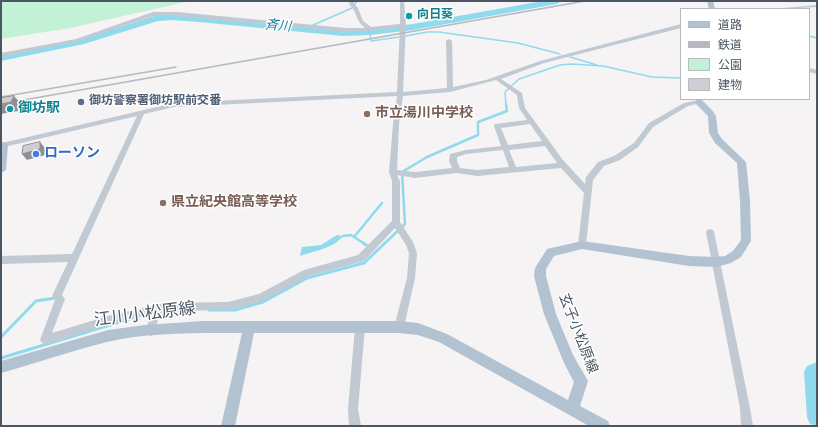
<!DOCTYPE html>
<html>
<head>
<meta charset="utf-8">
<style>
	body { margin:0 }
	#map { position:relative; width:818px; height:427px; overflow:hidden; background:#f5f3f3; font-family:Overpass,"Noto Sans JP",sans-serif }
	canvas { display:block }
	.frame { position:absolute; inset:0; border:2px solid #4a5661; pointer-events:none }
	.legend { position:absolute; left:680px; top:8px; width:130px; height:92px; box-sizing:border-box; background:#fff; border:1px solid #b7bbc0; margin:0; padding:5px 7px; list-style:none; font-size:12px; color:#4a5661 }
	.legend li { display:flex; align-items:center; gap:8px; height:20px }
	.legend b { width:20px; border:1px solid #b7bbc0 }
</style>
</head>
<body>
<div id="map">
<canvas width="818" height="427"></canvas>
<div class="frame"></div>
<ul class="legend">
<li><b style="height:5px;background:#b3c2d1"></b>道路</li>
<li><b style="height:5px;background:#b5b8bd"></b>鉄道</li>
<li><b style="height:11px;background:#c3f1d5"></b>公園</li>
<li><b style="height:11px;background:#cdcfd5"></b>建物</li>
</ul>
</div>
<script>
const c = document.querySelector('canvas').getContext('2d');
c.lineJoin = 'round';
function fill(path, color) { c.fillStyle = color; c.fill(path, 'evenodd'); }
function trace(path, color, width, dash) { c.strokeStyle = color; c.lineWidth = width; c.lineCap = dash ? 'butt' : 'round'; c.setLineDash(dash || []); c.stroke(path); }
function write(font, color, halo, rows, align = 'center') {
  c.font = font + ' Overpass,"Noto Sans JP",sans-serif'; c.lineWidth = 3; c.setLineDash([]); c.textBaseline = 'middle'; c.strokeStyle = halo; c.fillStyle = color; for (const [text, x, y, turn = 0] of rows) {
    c.save(); c.translate(x, y); c.rotate((+turn || 0) * Math.PI / 180); c.textAlign = isNaN(turn) ? turn : align; if (halo) c.strokeText(text, 0, 0); c.fillText(text, 0, 0); c.restore();
  }
}
fill(new Path2D(`
	M1 1H190L70 28 1 39Z`), '#c3f1d5');
fill(new Path2D(`
	M337 235 343 236C334 248 314 251 300 256L302 247 321 245Z`), '#90daee');
trace(new Path2D(`
	M311 26 352 8 357 1
	M370 32 371 41 399 37
	M406 36 427 32H439L518 43 560 54
	M809 36 817 38
	M570 57 597 65
	M603 66 652 77 681 78
	M506 105 505 92 519 79 560 65 571 64 604 66`), '#90daee', 1.5);
trace(new Path2D(`
	M343 236 351 235 365 244
	M354 237 382 203
	M384 244 405 224 402 172 427 157 478 135V122L507 111 506 104`), '#90daee', 2.5);
trace(new Path2D(`
	M363 243 368 246
	M209 310H235L263 302 307 278 364 263 385 243
	M163 312 178 311
	M1 337 36 301 55 298
	M1 358 133 318`), '#90daee', 3);
fill(new Path2D(`
	M543 1H561L557 4 413 30 370 35 343 36 199 22 171 20 158 21 84 44 1 61V55L79 40 157 15 171 14 199 16 343 30 370 29 413 24Z
	M817 362V426L810 424 807 417 804 372 807 366Z`), '#90daee');
fill(new Path2D(`
	M350 1H354V4L358 8 363 21 371 27 400 24V1H404L406 25 403 92 447 88 446 41 449 39 452 41 453 87 486 80 540 61 681 24V28L544 63 501 79 522 93 525 108 563 160 585 184 586 177 598 162 614 156 634 143 649 123 684 103 699 100 702 102 701 103 688 106 653 127 638 147 620 160 604 166 593 180 586 245 585 247 582 248 579 247 578 245 584 193 561 168 477 176 457 173 415 178 397 175 400 181V222L413 242 417 253 415 278 404 327 402 330 399 331 396 330 394 327 407 278 409 253 406 245 395 228 364 261 309 276 261 302 228 310 167 311 160 313 154 334 151 336 148 334 146 331 150 315 108 324 45 345 42 343 40 340 55 300 52 296 68 262 1 264V256L72 254 137 116 4 147 1 146 2 143 174 103 397 92 400 27 370 31 346 32 177 16H153L79 41 1 57V53L76 39 153 12H177L346 28H365C355 20 358 13 349 4ZM496 80 517 95 519 108 527 120 495 124 494 126 501 146 466 150 450 154 449 161 452 168 415 172 397 170 399 124 403 96 450 92ZM397 96 393 124 389 172 392 181V221L358 255 304 270 259 294 228 302 167 303 156 305 108 316 52 333 65 299 62 295 144 114 174 107ZM530 124 542 141 508 145 501 128ZM545 146 557 163 516 167 509 150ZM503 150 509 167 477 170 460 168 457 161V157L466 154Z
	M817 5V7L781 9 783 8Z
	M809 68 817 70V74L809 72Z
	M710 229 713 230 714 232 750 408 753 426H741L740 408 706 232 707 230Z
	M360 323 363 324 365 327 358 409 361 426H349L348 409 355 327 357 324Z`), '#c1cad2');
fill(new Path2D(`
	M707 1H713L715 9H709Z
	M696 100H702L712 110 716 116 718 133 722 139 746 162 750 201 751 241 741 257 731 263 716 267 689 266 582 249 554 256 546 269V276L556 314 573 355 588 381 580 406 608 421 610 426H589L439 342 418 335 399 333H254L235 426H221L242 333C199 333 148 332 107 342 71 351 36 363 1 373V361L108 330 145 325 203 321H399L418 323 447 334 568 400 574 382 564 363 544 314 534 276 535 268 547 249 582 241 689 256 716 257 725 256 733 251 741 240 740 201 737 163 715 143 709 133 708 116 696 104Z
	M4 142 8 145 6 170 1 173V143Z`), '#b3c2d1');
trace(new Path2D(`
	M1 97 176 67
	M1 104 585 1`), '#b5b8bd', 1.5);
fill(new Path2D(`
	M14 96 21 104 18 111 1 114V104Z
	M40 142 45 148V155L27 160 22 154Z`), '#909195');
const building = new Path2D(`
	M14 96 11 102 1 104V98Z
	M40 142V149L22 154 23 146Z`);
fill(building, '#cdcfd5');
trace(building, '#909195', 1);
for (const [x, y, r, color] of [
	[409,16,4,"#0f9aa8"],
	[81,102,4,"#5c6f8a"],
	[10,109,4,"#0f9aa8"],
	[367,114,4,"#8d6e63"],
	[36,154,4,"#3f7fe0"],
	[163,203,4,"#8d6e63"]
]) { const dot = new Path2D(); dot.arc(x, y, r, 0, 2 * Math.PI); c.fillStyle = color; c.fill(dot); trace(dot, '#fff', 1.5); }
write('bold 12px', '#0d838f', '#fff', [
	["向日葵",417,16]
], 'left');
write('bold 12px', '#4e5e75', '#fff', [
	["御坊警察署御坊駅前交番",89,102]
], 'left');
write('italic 13px', '#0c7c9b', '#fff', [
	["斉川",278,27,5]
]);
write('bold 14px', '#0d838f', '#fff', [
	["御坊駅",18,109]
], 'left');
write('bold 14px', '#785e54', '#fff', [
	["市立湯川中学校",375,114],
	["県立紀央館高等学校",171,203]
], 'left');
write('bold 14px', '#366cbe', '#fff', [
	["ローソン",44,154]
], 'left');
write('14px', '#4a5661', '#fff', [
	["玄子小松原線",577,334,69]
]);
write('17px', '#4a5661', '#fff', [
	["江川小松原線",145,316,-7]
]);
</script>
</body>
</html>
